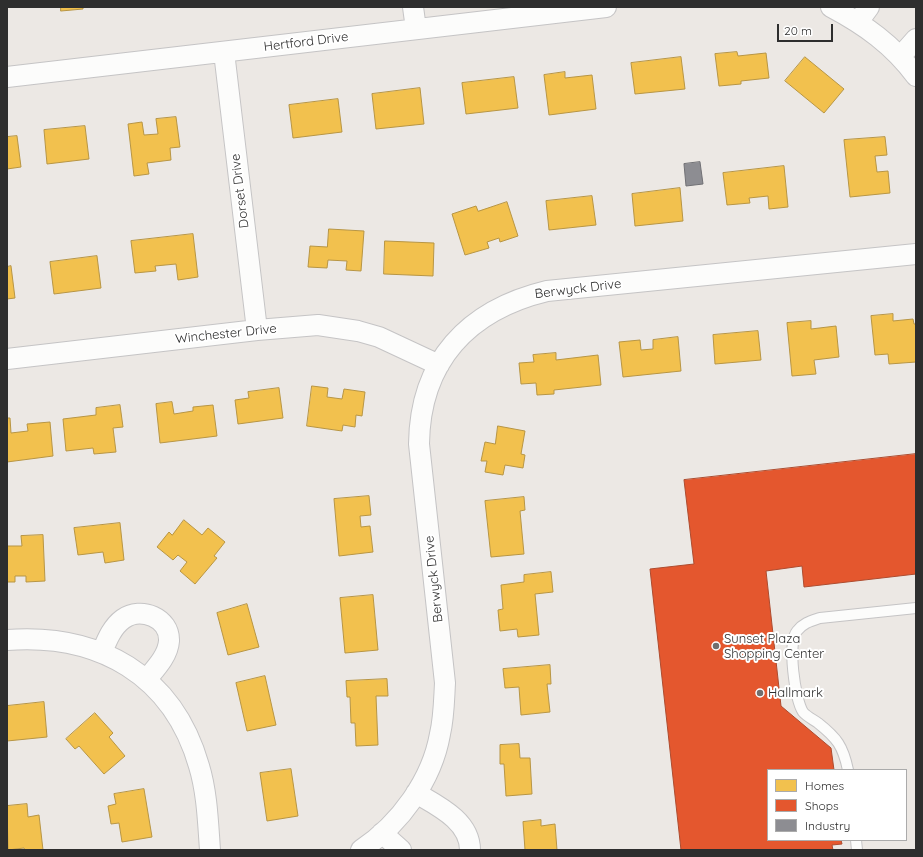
<!DOCTYPE html>
<html>
<head>
<meta charset="utf-8">
<style>
	body { margin:0 }
	#map { position:relative; width:923px; height:857px; overflow:hidden; background:#ece8e4; font-family:Quicksand,sans-serif }
	canvas { display:block }
	.frame { position:absolute; inset:0; border:8px solid #2e2e2e; pointer-events:none }
	.legend { position:absolute; left:767px; top:769px; width:140px; height:72px; box-sizing:border-box; background:#fff; border:1px solid #ababab; margin:0; padding:5px 7px; list-style:none; font-size:12px; color:#2e2e2e }
	.legend li { display:flex; align-items:center; gap:8px; height:20px }
	.legend b { width:20px; border:1px solid #ababab }
	.scale { position:absolute; left:777px; top:24px; width:56px; height:18px; box-sizing:border-box; border:2px solid #2e2e2e; border-top:0; padding-left:5px; font-size:12px; line-height:14px; white-space:nowrap; color:#2e2e2e; -webkit-text-stroke:3px #fff; paint-order:stroke }
</style>
</head>
<body>
<div id="map">
<canvas width="923" height="857"></canvas>
<div class="frame"></div>
<ul class="legend">
<li><b style="height:11px;background:#f2c14e"></b>Homes</li>
<li><b style="height:11px;background:#e4572e"></b>Shops</li>
<li><b style="height:11px;background:#8d8d92"></b>Industry</li>
</ul>
<div class="scale">20 m</div>
</div>
<script>
const c = document.querySelector('canvas').getContext('2d');
c.lineJoin = 'round';
function fill(path, color) { c.fillStyle = color; c.fill(path, 'evenodd'); }
function trace(path, color, width, dash) { c.strokeStyle = color; c.lineWidth = width; c.lineCap = dash ? 'butt' : 'round'; c.setLineDash(dash || []); c.stroke(path); }
function write(font, color, halo, rows, align = 'center') {
  c.font = font + ' Quicksand,sans-serif'; c.lineWidth = 4; c.setLineDash([]); c.textBaseline = 'middle'; c.strokeStyle = halo; c.fillStyle = color; for (const [text, x, y, turn = 0] of rows) {
    c.save(); c.translate(x, y); c.rotate((+turn || 0) * Math.PI / 180); c.textAlign = isNaN(turn) ? turn : align; if (halo) c.strokeText(text, 0, 0); c.fillText(text, 0, 0); c.restore();
  }
}
const homes = new Path2D(`
	M61 7H83V9L61 11Z
	M737 52 738 56 766 53 769 78 741 81V84L719 86 715 54Z
	M681 57 685 89 635 94 631 63Z
	M805 57 844 89 824 113 785 81Z
	M565 72V78L592 75 596 109 549 115 544 75Z
	M514 77 518 108 466 114 462 83Z
	M420 88 424 124 376 129 372 94Z
	M338 99 342 132 293 138 289 105Z
	M176 117 180 147 170 148 171 160 147 163 149 174 134 176 128 124 142 122 144 135 158 134 156 119Z
	M85 126 89 159 47 164 44 130Z
	M17 136 21 167 7 169V137Z
	M885 137 887 155 875 156 877 172 888 171 890 193 850 197 844 140Z
	M784 166 788 207 769 209 768 196 749 198 750 203 727 205 723 173Z
	M680 188 683 221 635 226 632 194Z
	M592 196 596 225 549 230 546 201Z
	M507 202 518 236 500 242 499 238 487 242 489 248 465 255 452 214 476 206 478 211Z
	M329 229 364 231 361 271 346 270 347 261 328 260 327 268 308 267 310 246 327 247Z
	M193 234 198 277 178 280 176 264 155 266 156 271 135 273 131 241Z
	M385 241 434 243 433 276 384 274Z
	M97 256 101 288 54 294 50 262Z
	M11 266 15 298 7 299V267Z
	M893 314V321L913 319 914 324H916V362L889 364 888 354 875 355 871 316Z
	M811 321V329L836 326 839 357 814 360 816 374 792 376 787 323Z
	M758 331 761 360 715 364 713 335Z
	M678 337 681 371 623 377 619 342 640 340 641 350 653 349V340Z
	M556 353V360L598 355 601 385 554 390V394L537 395 536 383 521 384 519 363 534 362 533 355Z
	M312 386 328 388 327 397 342 399 344 389 365 392 362 416 356 415 355 427 343 425 342 431 307 426Z
	M279 388 283 418 238 424 235 400 249 398 248 392Z
	M172 402 174 414 193 411V407L213 405 217 436 160 443 156 404Z
	M120 405 123 427 113 428 116 452 94 454 93 448 66 451 63 419 96 415V408Z
	M7 418H10L11 433 28 431 27 424 50 422 53 456 7 462Z
	M498 426 525 431 521 454 525 455 523 468 505 465 503 475 485 472 487 461H481L485 442 495 444Z
	M369 496 371 515 360 516 361 527 370 526 373 552 339 556 334 499Z
	M524 497 525 510 520 511 524 554 491 557 485 501Z
	M184 520 202 535 208 528 225 542 214 556 217 558 195 584 180 571 187 562 178 555 173 560 157 547 169 532 172 535Z
	M120 523 124 560 105 563 103 552 78 555 74 528Z
	M43 535 45 581 26 582V576H15V582H7V546H22L21 536Z
	M551 572 553 592 535 594 539 635 518 637 517 629 500 631 498 610 503 609 501 585 524 582V575Z
	M373 595 378 650 345 653 340 598Z
	M247 604 259 647 228 655 217 613Z
	M550 665 551 684H547L550 712 521 715 519 687 505 688 503 669Z
	M265 676 276 725 247 731 236 683Z
	M387 679 388 696H376L378 745 356 746 355 723H351L350 697H347L346 681Z
	M44 702 47 737 7 741V706Z
	M95 713 113 733 109 737 125 756 104 774 79 746 75 749 66 739Z
	M519 744 520 758H530L532 794 506 796 504 764H500V745Z
	M291 769 298 816 267 821 260 773Z
	M144 789 152 837 122 842 119 823 111 824 108 806 116 804 114 794Z
	M27 804 28 817 39 815 43 850H25L24 848 8 850 7 806Z
	M541 820V826L555 824 557 850H525L523 822Z`);
fill(homes, '#f2c14e');
trace(homes, '#b79544', 1);
const shops = new Path2D(`
	M916 454V574L804 587 802 566 766 571 781 706 831 748 834 770H768V840H841L842 844 832 845 833 850H681L650 569 694 564 684 480Z`);
fill(shops, '#e4572e');
trace(shops, '#ad4b2e', 1);
const industry = new Path2D(`
	M700 162 703 184 686 186 684 164Z`);
fill(industry, '#8d8d92');
trace(industry, '#707074', 1);
const service = new Path2D(`
	M848 770C843 746 837 738 818 723 814 720 806 716 803 712 795 699 787 643 797 631 803 623 811 621 820 618L916 608
	M856 840 857 850`);
const minor = new Path2D(`
	M413 7 416 29
	M831 7C865 25 893 45 916 76
	M858 22 869 7
	M224 52 257 330
	M900 57 916 39
	M7 77 606 7
	M7 359 257 330 318 325 358 331 379 337 439 365
	M7 640C99 633 173 675 199 766 207 792 208 822 210 850
	M102 652C107 640 112 627 123 619 141 606 170 618 169 641 168 656 155 669 146 680
	M416 793C438 806 470 821 470 850
	M382 833 401 850
	M361 850C400 824 432 780 440 734 444 717 444 700 445 683L419 444C420 361 468 310 547 291L916 254`);
trace(service, '#c5c4c5', 12);
trace(minor, '#c5c4c5', 22);
trace(service, '#fcfcfb', 10);
trace(minor, '#fcfcfb', 20);
for (const [x, y, r, color] of [
	[716,646,4,"#706f6e"],
	[760,693,4,"#706f6e"]
]) { const dot = new Path2D(); dot.arc(x, y, r, 0, 2 * Math.PI); c.fillStyle = color; c.fill(dot); trace(dot, '#fff', 1.5); }
write('13px', '#2e2e2e', '#fff', [
	["Hertford Drive",306,42,-7],
	["Dorset Drive",240,191,-97],
	["Berwyck Drive",578,289,-7],
	["Winchester Drive",226,334,-6],
	["Berwyck Drive",434,579,-96]
]);
write('13px', '#2e2e2e', '#fff', [
	["Sunset Plaza",724,639],
	["Shopping Center",724,654],
	["Hallmark",768,693]
], 'left');
</script>
</body>
</html>
